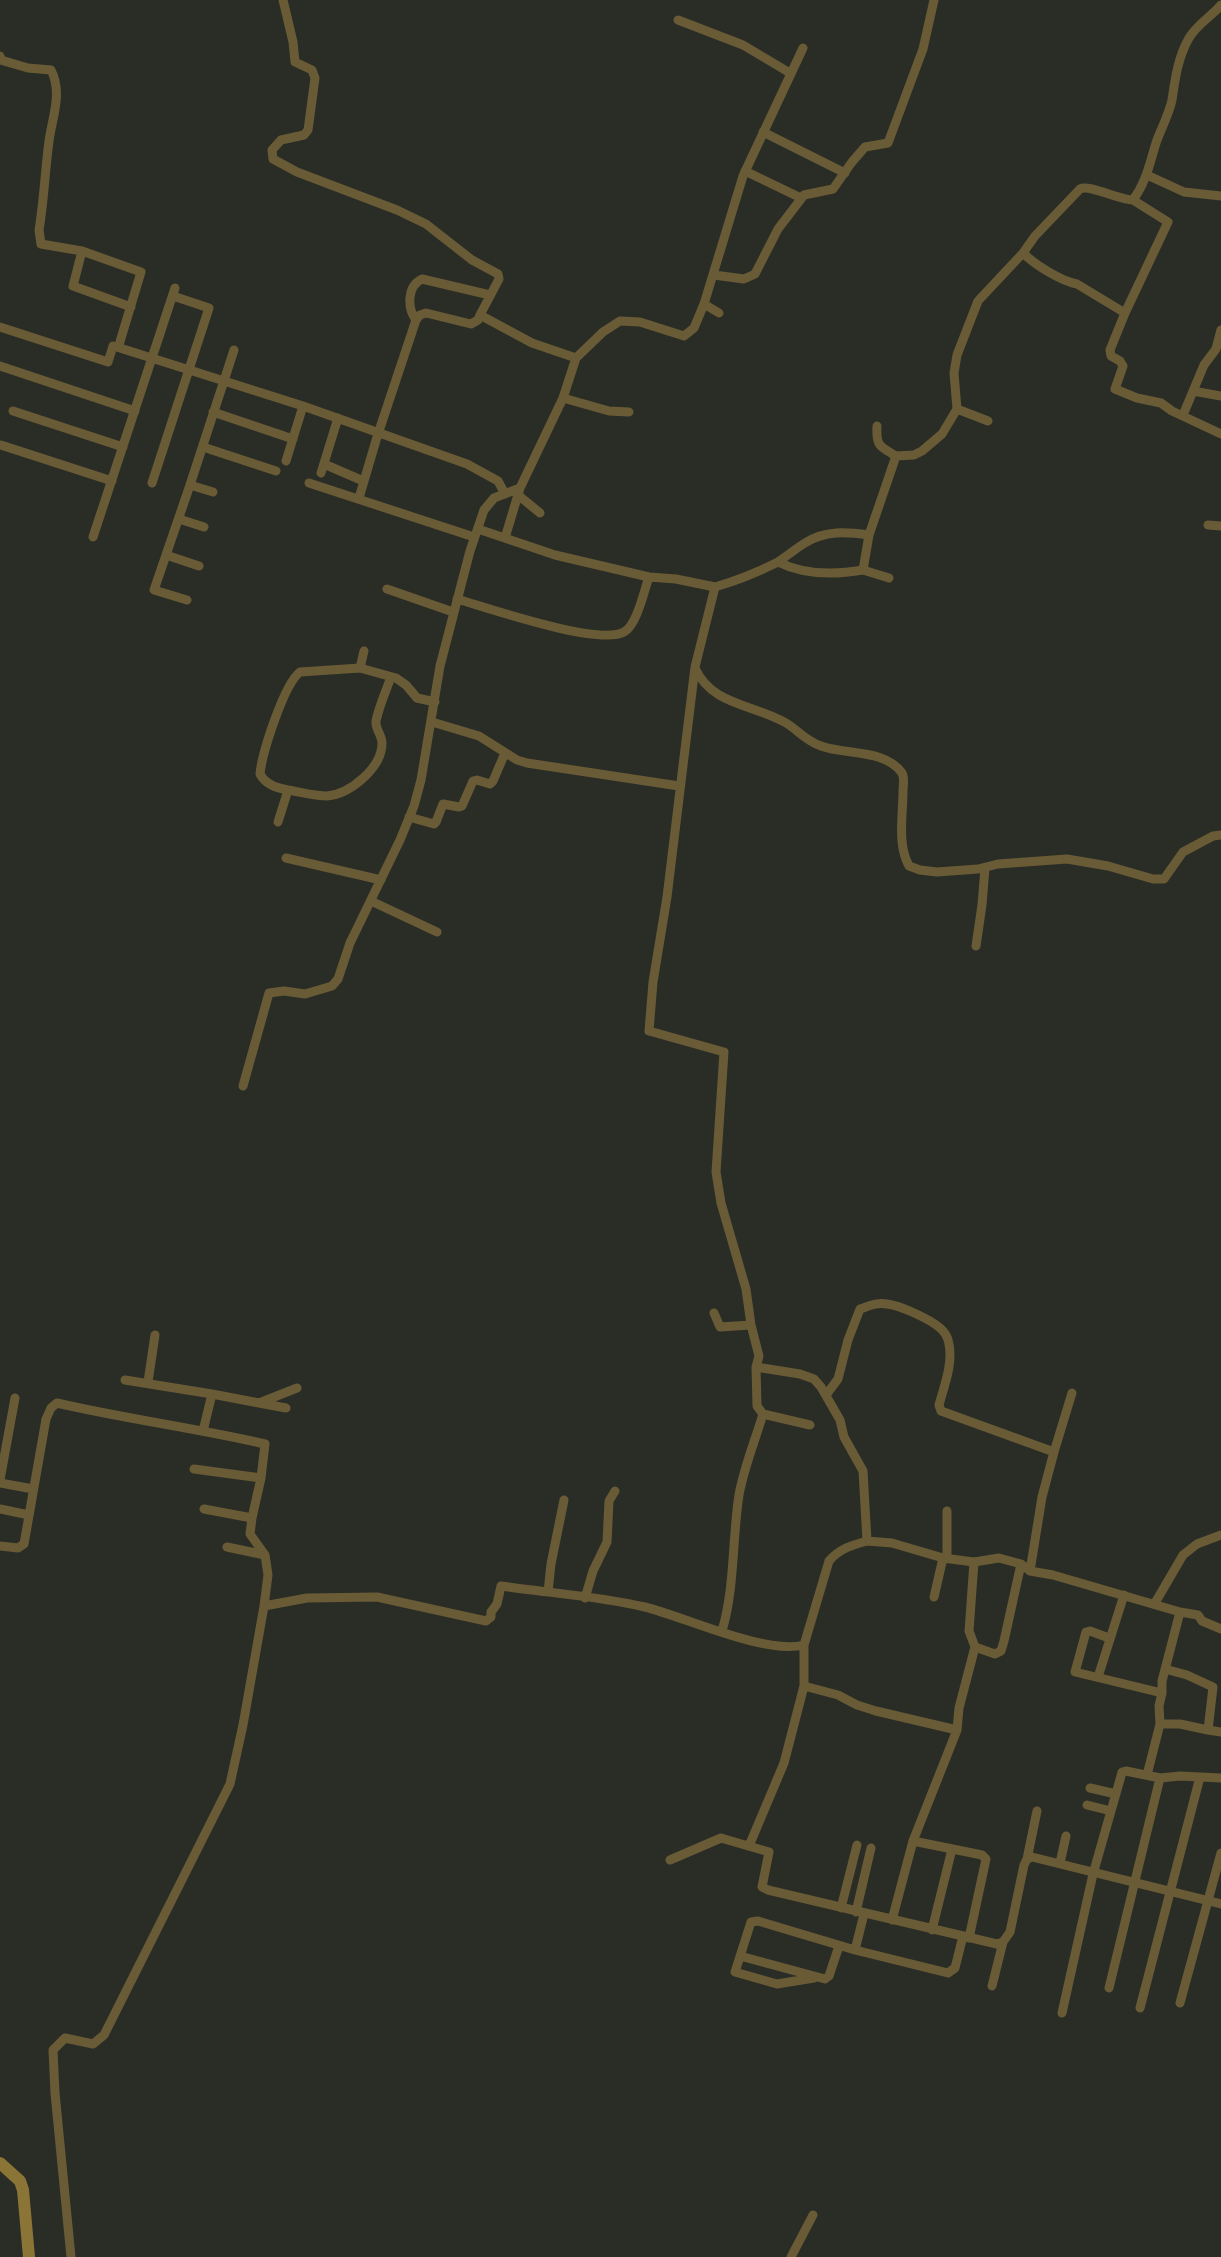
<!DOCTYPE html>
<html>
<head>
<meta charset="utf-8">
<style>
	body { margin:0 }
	canvas { display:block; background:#2a2c26 }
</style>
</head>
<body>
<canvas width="1221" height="2257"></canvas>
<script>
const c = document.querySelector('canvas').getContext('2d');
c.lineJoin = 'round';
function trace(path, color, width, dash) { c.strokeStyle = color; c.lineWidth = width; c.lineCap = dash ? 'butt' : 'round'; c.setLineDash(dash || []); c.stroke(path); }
trace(new Path2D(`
	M283 0 293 42 295 62 312 70 315 78 308 130 304 135 281 140 272 150 273 159 297 172 397 210 426 224 472 260 498 274 499 279 480 315 532 343 576 358
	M678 20 743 45 790 73
	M0 56 1 60 28 68 51 70C63 93 52 118 49 141 45 171 44 200 39 230L41 244 82 251 141 272 119 345 120 348 303 406 467 464 498 481 505 494
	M763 132 845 173
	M745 171 801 198
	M1147 175 1184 192 1221 196
	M1133 200 1168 222 1125 313 1110 350 1111 356 1120 361 1123 366 1115 389 1137 398 1161 403 1172 411 1221 434
	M82 251 73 286 131 307
	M1023 253C1035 265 1061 281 1077 284L1125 313
	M714 275 744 279 755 274 778 229 804 195 833 189 852 162 865 147 888 143 923 49 934 0
	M704 304 719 313
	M416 320C407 308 407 286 422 279L490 295
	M0 327 108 362 113 346 120 348
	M0 366 135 411
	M1193 391 1221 396
	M563 398 609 411 629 412
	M957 409 988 421
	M13 411 123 447
	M213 412 293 439
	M1183 415 1204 365 1216 349 1221 330
	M877 426C876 446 879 446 896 456
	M1 445 112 481
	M203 447 276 471
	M286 461 303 406
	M324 464 361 480
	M321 473 338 418
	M152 483 209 308 173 296
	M309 483 474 537
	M213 492 190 485 234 350
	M518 495 540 513
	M359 498 377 437 416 320 420 315 426 313 471 324 478 320 480 315
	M179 519 204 527
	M1208 525 1221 526
	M478 529 555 555 649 577 676 579 715 587
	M869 535 863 570 889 578
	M93 537 175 288
	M505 538 520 488
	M166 555 199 566
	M778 562C804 575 834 575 863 570
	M387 589 453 612
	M457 599C488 608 598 646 624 632 637 625 644 591 649 577
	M187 600 154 590 190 485
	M364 651 360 668 396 678 406 685 417 698 435 702
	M695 668C712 706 754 704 786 723 799 731 806 741 821 746 845 755 886 749 902 773 905 778 903 786 903 791 903 816 897 844 909 866L920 870 937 872 978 869 998 864 1067 859 1108 866 1153 879H1164L1183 852 1213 836 1221 835
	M432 722 479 736 517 760 527 763 679 786
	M288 790C300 792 315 796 327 796 350 794 382 768 382 743 382 735 375 729 376 721 379 706 386 691 391 677
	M409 817 434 824 436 822 443 804 459 807 462 806 473 781 477 780 490 784 493 781 505 753
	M278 822 288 790C277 788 266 785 260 774 262 753 284 684 300 672L360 668
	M286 858 381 880
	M371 901 437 932
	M976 946 982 905 985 868
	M243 1086 269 993 284 991 305 994 332 986 338 979 350 943 400 840 414 806 421 780 440 666 470 551 484 510 494 498 520 488 563 398 576 358 603 332 620 321 640 322 684 336 694 328 704 304 743 176 803 48
	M714 1313 720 1327 751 1325
	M756 1367 757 1406 763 1414 810 1425
	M125 1380 212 1394 203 1431
	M148 1382 155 1335
	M212 1394 259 1403 297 1388
	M826 1395 838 1379 848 1340 860 1309C869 1306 877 1302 887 1304 899 1305 930 1319 940 1328 945 1332 948 1338 949 1344 953 1365 944 1386 939 1405L941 1411 1054 1452 1042 1497 1030 1571
	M259 1403 286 1408
	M1054 1452 1072 1393
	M194 1469 261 1478
	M0 1480 15 1398
	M0 1483 33 1489
	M0 1509 29 1515
	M204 1509 252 1518
	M867 1541C852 1545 839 1549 829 1561L804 1645V1686L838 1695 857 1705 876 1711 957 1730
	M0 1546 18 1548 24 1544 46 1419 51 1408 57 1403C126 1419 196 1428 265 1444L261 1478 252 1518 250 1534 265 1555 268 1575 264 1606
	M227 1547 265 1555
	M947 1558V1511
	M974 1562 969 1631 975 1647 995 1654 1001 1651 1004 1641 1021 1564
	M548 1592 551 1564 564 1500
	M934 1597 943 1558
	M585 1598 593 1571 607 1542 609 1501 615 1491
	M1155 1603 1183 1555 1197 1544 1221 1535
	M1180 1612 1198 1615 1202 1621 1221 1629
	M722 1631C735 1587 732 1540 739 1495 744 1467 755 1441 763 1414
	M1109 1638 1090 1631 1086 1632 1075 1672 1162 1693V1681L1180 1612 1053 1575 1030 1571 1021 1564 999 1558 974 1562 943 1558 892 1543 867 1541 863 1471 844 1437 840 1420 821 1387 814 1379 800 1374 756 1367 759 1356 751 1325 746 1289 721 1203 716 1172 724 1052 649 1031 653 982 667 897 695 667 715 587C736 581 756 573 776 563 786 557 795 549 805 543 825 530 847 532 869 535L896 456 914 455 922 451 942 434 957 409 954 373 957 355 978 301 1023 253 1035 236 1080 189C1089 184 1119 200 1133 200 1147 181 1150 161 1157 140 1162 127 1169 114 1172 100 1175 79 1178 57 1189 38 1197 24 1211 17 1221 5
	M1165 1669 1187 1675 1213 1687 1208 1730 1221 1732
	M1098 1677 1124 1595
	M1160 1724H1180L1208 1730
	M1147 1775 1160 1724 1159 1706 1162 1693
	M1090 1788 1116 1794
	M1087 1805 1111 1811
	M913 1841 982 1855 986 1859 969 1938
	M749 1846 784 1763 804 1686
	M1027 1859 1037 1811
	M670 1860 721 1838 769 1852 762 1887 768 1890 997 1944 1003 1942 1010 1932 1024 1865 1027 1859 1032 1857 1221 1904
	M1060 1863 1066 1836
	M841 1908 857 1845
	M856 1912 871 1848
	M864 1914 855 1950 948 1973 955 1968 963 1936
	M892 1920 913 1841 957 1730 959 1708 975 1647
	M932 1930 952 1849
	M740 1956 825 1979 829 1976 839 1946
	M814 1978 777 1984 735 1972 751 1922 758 1921 855 1950
	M992 1986 1003 1942
	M1109 1988 1160 1778 1180 1776 1221 1778
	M1180 2003 1221 1853
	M1140 2008 1200 1777
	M1062 2013 1093 1874 1121 1776 1122 1772 1126 1771 1160 1778
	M71 2257 55 2093 53 2050 65 2038 93 2044 104 2035 223 1798 230 1784 243 1725 264 1606 307 1598 377 1597 486 1621 491 1617V1612L497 1604 501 1586C549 1593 598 1596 645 1607 685 1617 765 1655 804 1645
	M791 2257 813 2215`), '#695b35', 9);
trace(new Path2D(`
	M0 2163 20 2181 23 2190 29 2257`), '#8b7536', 12);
</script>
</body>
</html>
